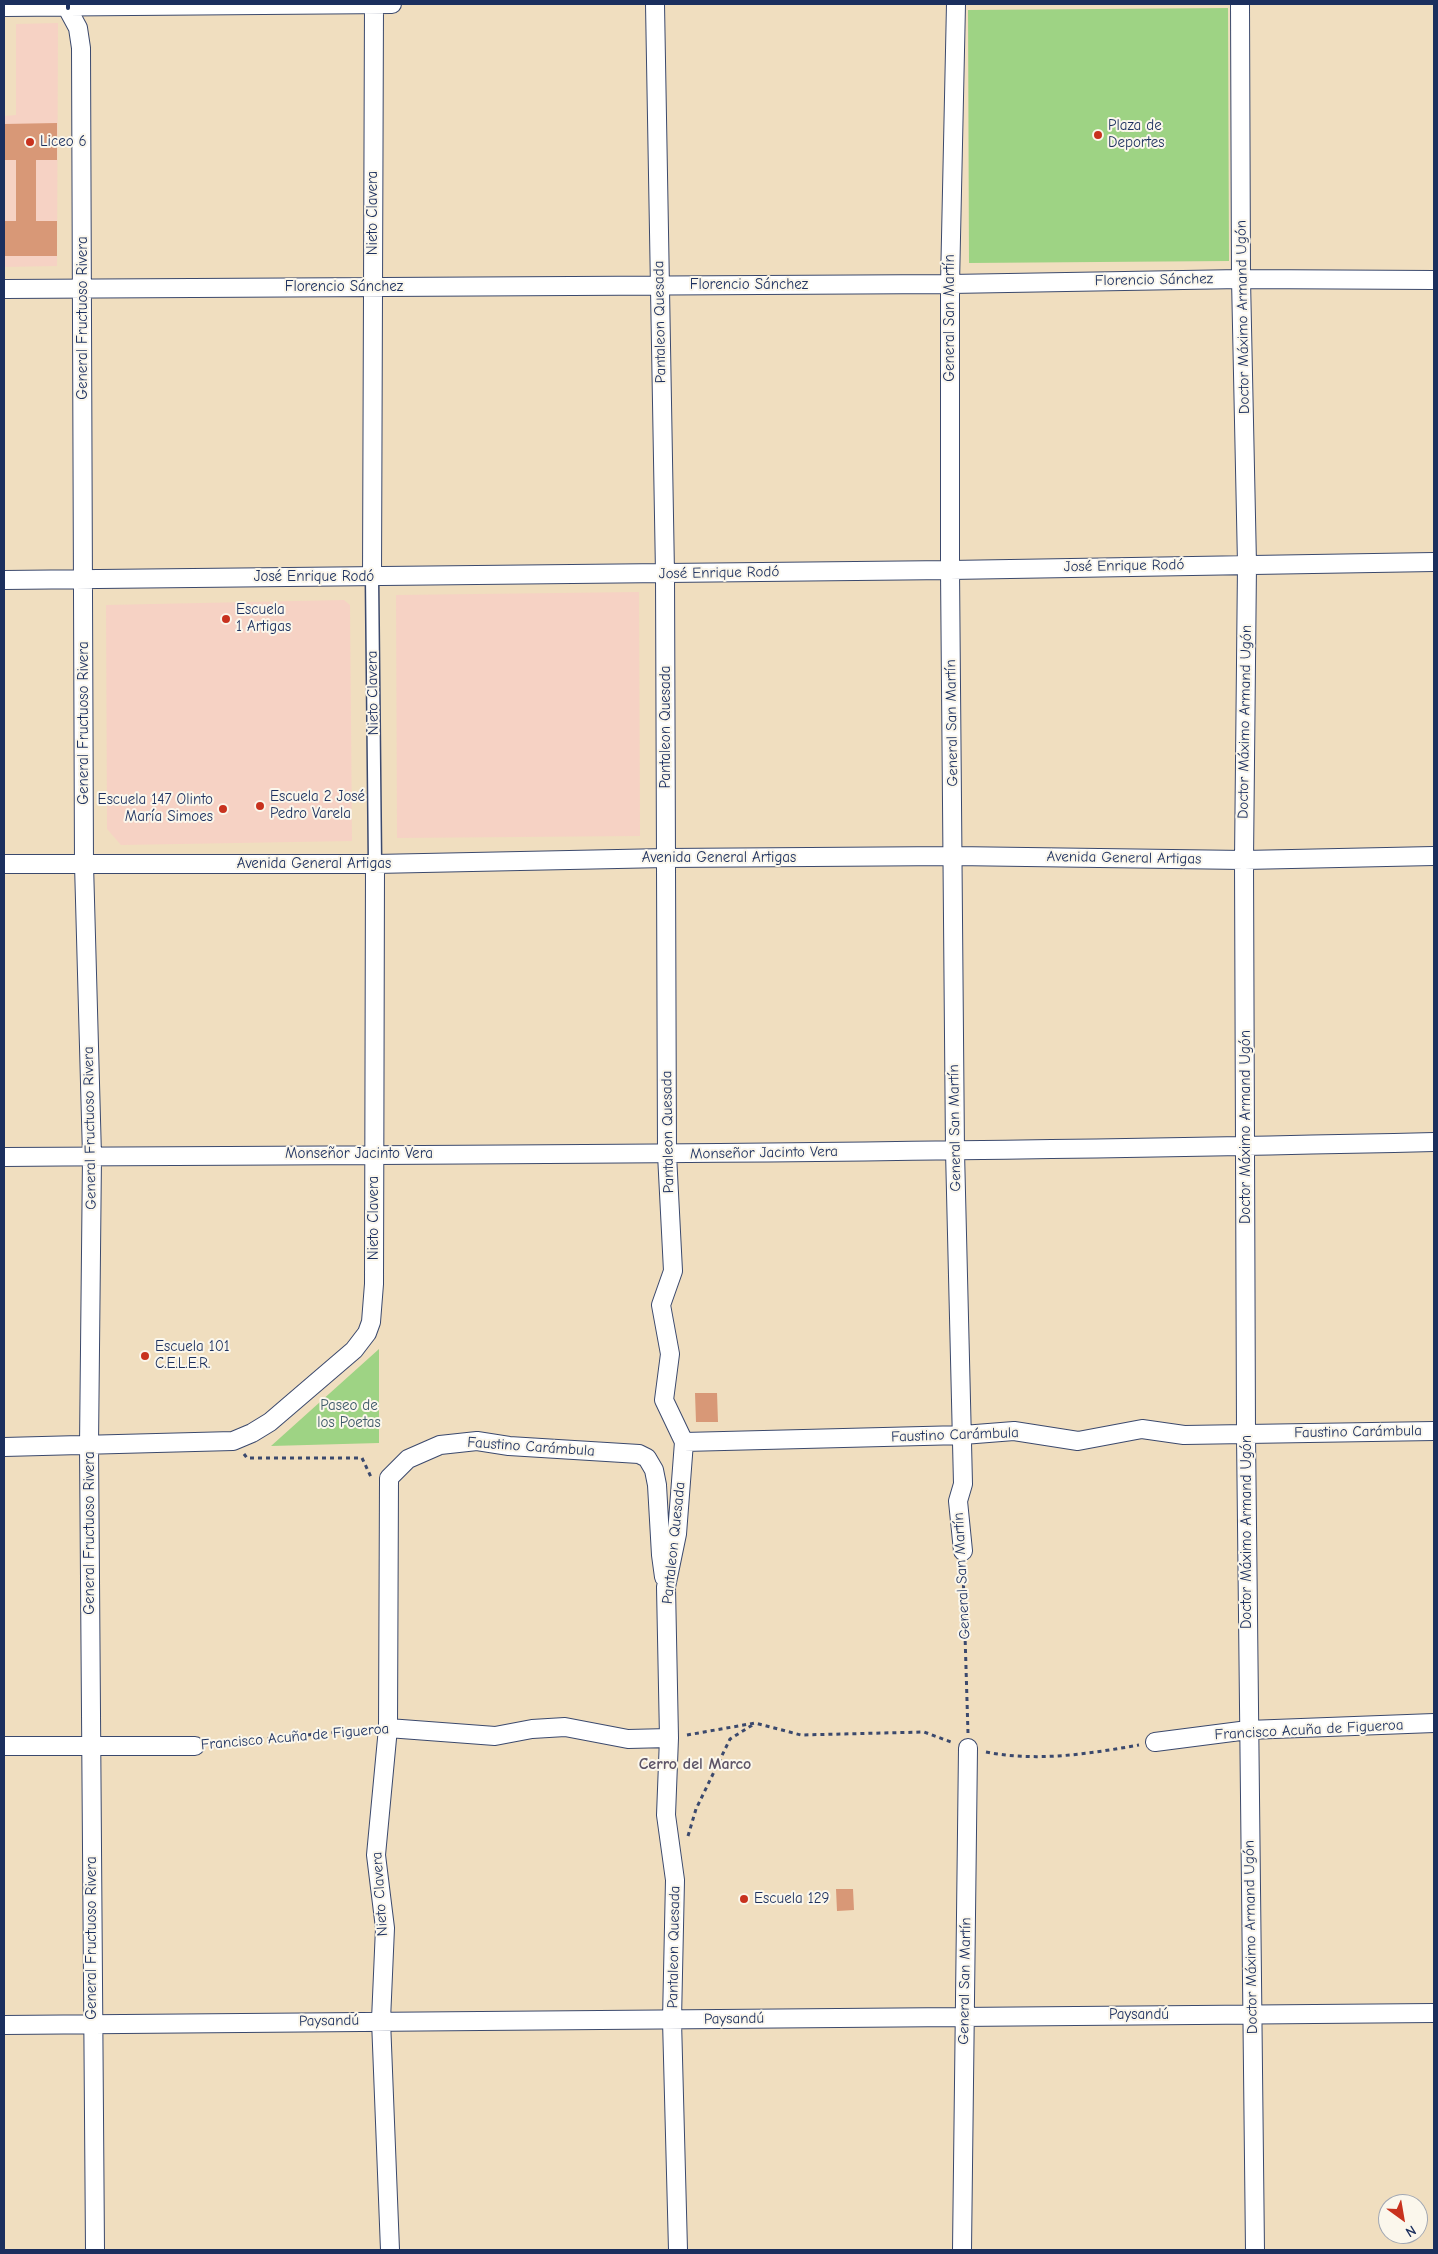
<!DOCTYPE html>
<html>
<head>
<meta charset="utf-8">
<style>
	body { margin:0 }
	#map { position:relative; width:1438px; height:2254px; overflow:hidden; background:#f0debf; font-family:"Comic Neue",sans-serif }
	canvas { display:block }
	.frame { position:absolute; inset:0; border:5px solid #1b2f5e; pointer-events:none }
	.north { position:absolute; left:1378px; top:2194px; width:50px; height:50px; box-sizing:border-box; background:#fbf7ec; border:1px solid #a1a7b3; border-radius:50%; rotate:148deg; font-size:14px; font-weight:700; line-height:20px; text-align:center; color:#1b2f5e }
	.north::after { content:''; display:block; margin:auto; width:18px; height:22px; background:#c8321e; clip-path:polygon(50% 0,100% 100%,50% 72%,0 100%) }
</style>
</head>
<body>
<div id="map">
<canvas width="1438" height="2254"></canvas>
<div class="frame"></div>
<div class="north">N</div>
</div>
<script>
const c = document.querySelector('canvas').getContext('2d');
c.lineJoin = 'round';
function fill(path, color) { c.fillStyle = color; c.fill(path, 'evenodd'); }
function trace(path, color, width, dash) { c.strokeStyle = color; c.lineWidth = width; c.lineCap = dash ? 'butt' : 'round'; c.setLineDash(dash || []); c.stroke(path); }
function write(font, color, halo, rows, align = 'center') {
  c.font = font + ' "Comic Neue",sans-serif'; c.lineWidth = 4; c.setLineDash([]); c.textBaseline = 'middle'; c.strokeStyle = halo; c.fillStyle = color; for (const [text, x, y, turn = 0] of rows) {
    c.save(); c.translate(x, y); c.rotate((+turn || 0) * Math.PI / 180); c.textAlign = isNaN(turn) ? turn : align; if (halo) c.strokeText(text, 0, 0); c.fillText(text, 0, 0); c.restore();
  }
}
fill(new Path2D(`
	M58 23 57 266 4 267V116L16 115V24Z
	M639 592 640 836 397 838 396 595Z
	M344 600 350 605 352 841 121 845 107 829 106 605Z`), '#f6d2c4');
fill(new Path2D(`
	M1228 8 1229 261 969 263 968 10Z
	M379 1349V1443L271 1446Z`), '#9ed384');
fill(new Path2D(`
	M57 123V160H36V221H57V256H4V221H16V160H4V124Z
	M695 1393H717L718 1422H696Z
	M836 1889H853L854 1910 837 1911Z`), '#d89877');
const pedestrian = new Path2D(`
	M372 577 375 864`);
const minor = new Path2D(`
	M65 4 78 28 81 48 84 864 92 1156 89 1445 95 2250
	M655 4 665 573 667 1154 673 1271 661 1305 670 1354 664 1400 684 1442 677 1534 666 1587 669 1738 666 1815 675 1880 672 2020 678 2250
	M956 4 950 284V570L955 1151 963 1484 958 1501 963 1551
	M1240 4 1241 279 1247 564 1244 860 1246 1434 1255 2250
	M4 7 392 4
	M4 289 950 284 1241 279 1434 280
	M372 577 374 4
	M4 580 950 570 1434 562
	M4 864H375L666 858 954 856 1244 860 1434 856
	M4 1157C481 1155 957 1153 1434 1142
	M684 1442 963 1435 1014 1431 1078 1441 1142 1429 1184 1435 1434 1431
	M4 1447 233 1441 252 1433 270 1422 354 1350 367 1333 371 1322 374 1284 375 864
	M388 1728 495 1736 532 1729 565 1727 628 1739 669 1738
	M1155 1742 1248 1730 1434 1723
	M4 1746H195
	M4 2025 1434 2013
	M390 2250 381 2020 385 1928 376 1855 388 1728 389 1478 408 1459 440 1445 477 1441 509 1446 639 1454 647 1458 654 1470 657 1485 661 1555 664 1577
	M962 2250 968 1748`);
trace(pedestrian, '#3b496d', 15);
trace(minor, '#3b496d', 20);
trace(new Path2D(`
	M244 1454 247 1458H362L371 1477
	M963 1569 968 1733
	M687 1735 755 1723 801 1735 924 1732 951 1742
	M212 1744 370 1729
	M986 1752C1037 1762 1088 1754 1139 1745
	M688 1836 696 1809 730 1739 754 1724`), '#3b496d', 3, [4, 4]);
trace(pedestrian, '#fff', 12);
trace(minor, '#fff', 18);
trace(new Path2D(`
	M68 4V8`), '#1b2f5e', 4);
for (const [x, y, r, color] of [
	[1098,135,5,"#c8321e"],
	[30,142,5,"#c8321e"],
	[226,619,5,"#c8321e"],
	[260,806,5,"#c8321e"],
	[223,809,5,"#c8321e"],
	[145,1356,5,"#c8321e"],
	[744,1899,5,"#c8321e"]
]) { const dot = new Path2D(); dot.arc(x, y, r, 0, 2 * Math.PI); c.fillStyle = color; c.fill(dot); trace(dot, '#fbf7ec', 2); }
write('15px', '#1b2f5e', '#fbf7ec', [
	["Plaza de",1108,126],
	["Deportes",1108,143],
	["Liceo 6",40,142],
	["Escuela",236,610],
	["1 Artigas",236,627],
	["Escuela 2 José",270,797],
	["Pedro Varela",270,814],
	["Escuela 147 Olinto",213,800,"right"],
	["María Simoes",213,817,"right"],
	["Escuela 101",155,1347],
	["C.E.L.E.R.",155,1364],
	["Escuela 129",754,1899]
], 'left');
write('15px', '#1b2f5e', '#fbf7ec', [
	["Nieto Clavera",373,213,-90],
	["Florencio Sánchez",1154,280,-1],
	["Florencio Sánchez",749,285],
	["Florencio Sánchez",344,287],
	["Doctor Máximo Armand Ugón",1243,317,-91],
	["General Fructuoso Rivera",83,318,-90],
	["General San Martín",950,318,-90],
	["Pantaleon Quesada",660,322,-91],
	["José Enrique Rodó",1124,566,-1],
	["José Enrique Rodó",719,573,-1],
	["José Enrique Rodó",314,577],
	["Nieto Clavera",373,693,-91],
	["Doctor Máximo Armand Ugón",1245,722,-89],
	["General Fructuoso Rivera",84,723,-90],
	["General San Martín",952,723,-91],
	["Pantaleon Quesada",666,727,-90],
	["Avenida General Artigas",719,858],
	["Avenida General Artigas",1124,858,1],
	["Avenida General Artigas",314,864],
	["Doctor Máximo Armand Ugón",1246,1127,-90],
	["General Fructuoso Rivera",90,1128,-91],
	["General San Martín",955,1128,-91],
	["Pantaleon Quesada",668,1132,-91],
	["Monseñor Jacinto Vera",764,1153,-1],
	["Monseñor Jacinto Vera",359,1154],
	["Nieto Clavera",374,1218,-90],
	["Faustino Carámbula",1358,1432,-1],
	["Faustino Carámbula",955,1435,-2],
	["Faustino Carámbula",531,1447,4],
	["Doctor Máximo Armand Ugón",1247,1532,-90],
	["General Fructuoso Rivera",90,1533,-90],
	["Pantaleon Quesada",674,1543,-84],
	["General San Martín",962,1576,-93],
	["Francisco Acuña de Figueroa",1309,1730,-3],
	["Francisco Acuña de Figueroa",295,1737,-5],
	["Nieto Clavera",380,1894,-94],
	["Doctor Máximo Armand Ugón",1251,1937,-91],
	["General Fructuoso Rivera",92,1938,-90],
	["Pantaleon Quesada",674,1947,-89],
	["General San Martín",965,1981,-89],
	["Paysandú",1139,2015],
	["Paysandú",734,2019,-1],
	["Paysandú",329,2021,-1]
]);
write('15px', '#3c5868', '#fbf7ec', [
	["Paseo de",349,1406],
	["los Poetas",349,1423]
]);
write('bold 16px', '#5d5467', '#fbf7ec', [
	["Cerro del Marco",695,1764]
]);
</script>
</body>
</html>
